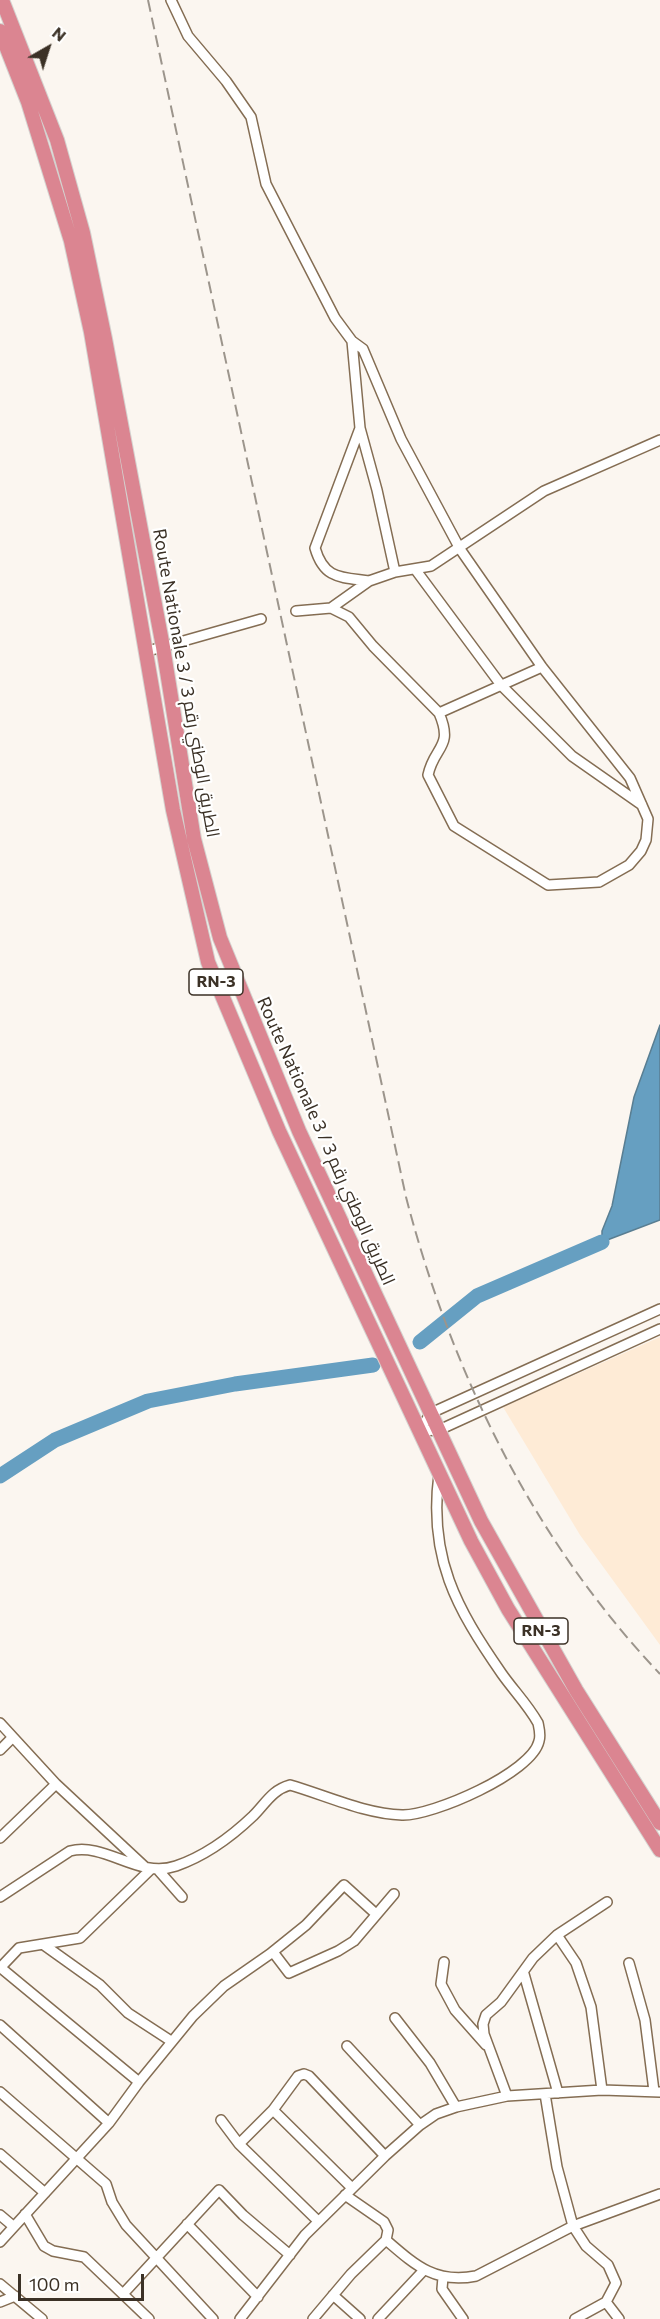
<!DOCTYPE html>
<html>
<head>
<meta charset="utf-8">
<style>
	body { margin:0 }
	#map { position:relative; width:660px; height:2319px; overflow:hidden; background:#fbf6f0; font-family:Commissioner,sans-serif }
	canvas { display:block }
	.north { position:absolute; left:18px; top:18px; width:60px; height:60px; -webkit-text-stroke:4px #fff; paint-order:stroke; rotate:39deg; font-size:16px; font-weight:700; line-height:24px; text-align:center; color:#3b3126 }
	.north::after { content:''; display:block; margin:auto; width:21px; height:27px; background:#3b3126; clip-path:polygon(50% 0,100% 100%,50% 72%,0 100%) }
	.scale { position:absolute; left:18px; top:2274px; width:126px; height:27px; box-sizing:border-box; border:3px solid #3b3126; border-top:0; padding-left:8px; font-size:18px; line-height:21px; white-space:nowrap; color:#3b3126; -webkit-text-stroke:4px #fff; paint-order:stroke }
</style>
</head>
<body>
<div id="map">
<canvas width="660" height="2319"></canvas>
<div class="north">N</div>
<div class="scale">100 m</div>
</div>
<script>
const c = document.querySelector('canvas').getContext('2d');
c.lineJoin = 'round';
function fill(path, color) { c.fillStyle = color; c.fill(path, 'evenodd'); }
function trace(path, color, width, dash) { c.strokeStyle = color; c.lineWidth = width; c.lineCap = dash ? 'butt' : 'round'; c.setLineDash(dash || []); c.stroke(path); }
function write(font, color, halo, rows, align = 'center') {
  c.font = font + ' Commissioner,Cairo,sans-serif'; c.lineWidth = 4.5; c.setLineDash([]); c.textBaseline = 'middle'; c.strokeStyle = halo; c.fillStyle = color; for (const [text, x, y, turn = 0] of rows) {
    c.save(); c.translate(x, y); c.rotate((+turn || 0) * Math.PI / 180); c.textAlign = isNaN(turn) ? turn : align; if (halo) c.strokeText(text, 0, 0); c.fillText(text, 0, 0); c.restore();
  }
}
fill(new Path2D(`
	M660 1337V1645L580 1535 503 1407Z`), '#feebd6');
const water = new Path2D(`
	M660 1025V1220L602 1242V1231L612 1206 634 1097Z`);
fill(water, '#669fc1');
trace(water, '#597e92', 1.5);
trace(new Path2D(`
	M420 1342 477 1296 602 1242
	M0 1476 55 1440 148 1401 235 1384 373 1365`), '#669fc1', 15);
const minor = new Path2D(`
	M171 0 188 36 226 81 251 117 266 184 335 318 352 341 363 349 401 439 460 549 542 667 630 778 648 819 646 840 641 851 629 865 599 882 548 885 454 826 428 775C434 746 454 748 439 713L373 646 349 617 331 608
	M352 341 360 428 377 490 395 572
	M360 428 315 548C324 579 340 577 369 581
	M415 569 501 685 572 756 642 805
	M296 611 331 608 369 581 395 572 431 566 544 491 660 440
	M148 651 261 619
	M439 713 542 667
	M419 1431 431 1413 660 1309
	M419 1431 439 1430 660 1329
	M0 1723 56 1784 145 1867
	M0 1750 12 1738
	M0 1838 56 1784
	M159 1871 182 1897
	M0 1897 70 1851C106 1842 138 1879 176 1866 205 1856 231 1837 253 1816 266 1803 272 1790 290 1785 325 1795 365 1814 402 1815 432 1816 532 1773 539 1741 541 1735 539 1728 538 1723 528 1705 514 1691 502 1674 456 1608 428 1557 439 1474
	M557 1935 576 1963 591 2007 602 2090
	M44 1945 100 1985 128 2013 171 2041
	M273 1952 289 1973 338 1951 354 1941 394 1894
	M444 1962 441 1984 455 2010 486 2045
	M629 1963 645 2020 654 2091
	M0 1968 19 1948 80 1938 151 1869
	M1 1968 139 2082
	M524 1974 558 2093
	M395 2018 430 2063 456 2107
	M0 2025 109 2123
	M347 2046 420 2125
	M0 2092 106 2184 112 2202 126 2225 213 2319
	M545 2094 557 2167 573 2226 586 2246 608 2265 616 2283 606 2302 575 2319
	M507 2096 484 2034 483 2024 486 2015 501 2002 533 1958 557 1935 607 1902
	M273 2110 352 2188
	M221 2120 239 2144 318 2221
	M239 2144 273 2110 298 2076 304 2074 309 2076 385 2156
	M0 2154 45 2193
	M25 2214 44 2246 53 2251 84 2257 149 2319
	M0 2215 13 2226
	M187 2224 258 2297
	M386 2240C415 2265 435 2284 476 2276L573 2226 660 2194
	M0 2242 109 2123 139 2082 193 2016 224 1986 270 1954 306 1925 344 1885 376 1914
	M443 2277 442 2289 463 2319
	M0 2284 42 2319
	M123 2294 219 2190 243 2215 290 2255
	M333 2295 360 2319
	M0 2302 15 2296
	M606 2302 619 2319
	M240 2319 305 2235 385 2156 420 2125 436 2114 456 2107 507 2096 602 2090 660 2092
	M313 2319 351 2274 386 2240 388 2230 384 2222 345 2195
	M378 2319 424 2270`);
const highway = new Path2D(`
	M2 0 57 140 83 233 105 339 163 647 194 839 220 938 299 1131 481 1521 576 1690 660 1823
	M0 31 28 102 71 241 91 332 173 810 208 962 279 1131 471 1541 508 1609 660 1850`);
trace(minor, '#846d53', 12);
trace(highway, '#d4d2cf', 16);
trace(minor, '#fff', 9);
trace(highway, '#db8591', 14);
trace(new Path2D(`
	M148 0 406 1197C452 1374 534 1541 660 1674`), '#9c958c', 2, [12, 6]);
for (const [x, y, w] of [
	[216,982,54],
	[541,1631,54]
]) { const box = new Path2D(); box.roundRect(x - w / 2, y - 13, w, 26, 4.5); c.fillStyle = '#fff'; c.fill(box); trace(box, '#3b3126', 1.5); }
write('bold 16px', '#3b3126', null, [
	["RN-3",216,982],
	["RN-3",541,1631]
]);
write('18px', '#3b3126', '#fff', [
	["Route Nationale 3 / الطريق الوطني رقم 3",186,683,80],
	["Route Nationale 3 / الطريق الوطني رقم 3",326,1141,66]
]);
</script>
</body>
</html>
